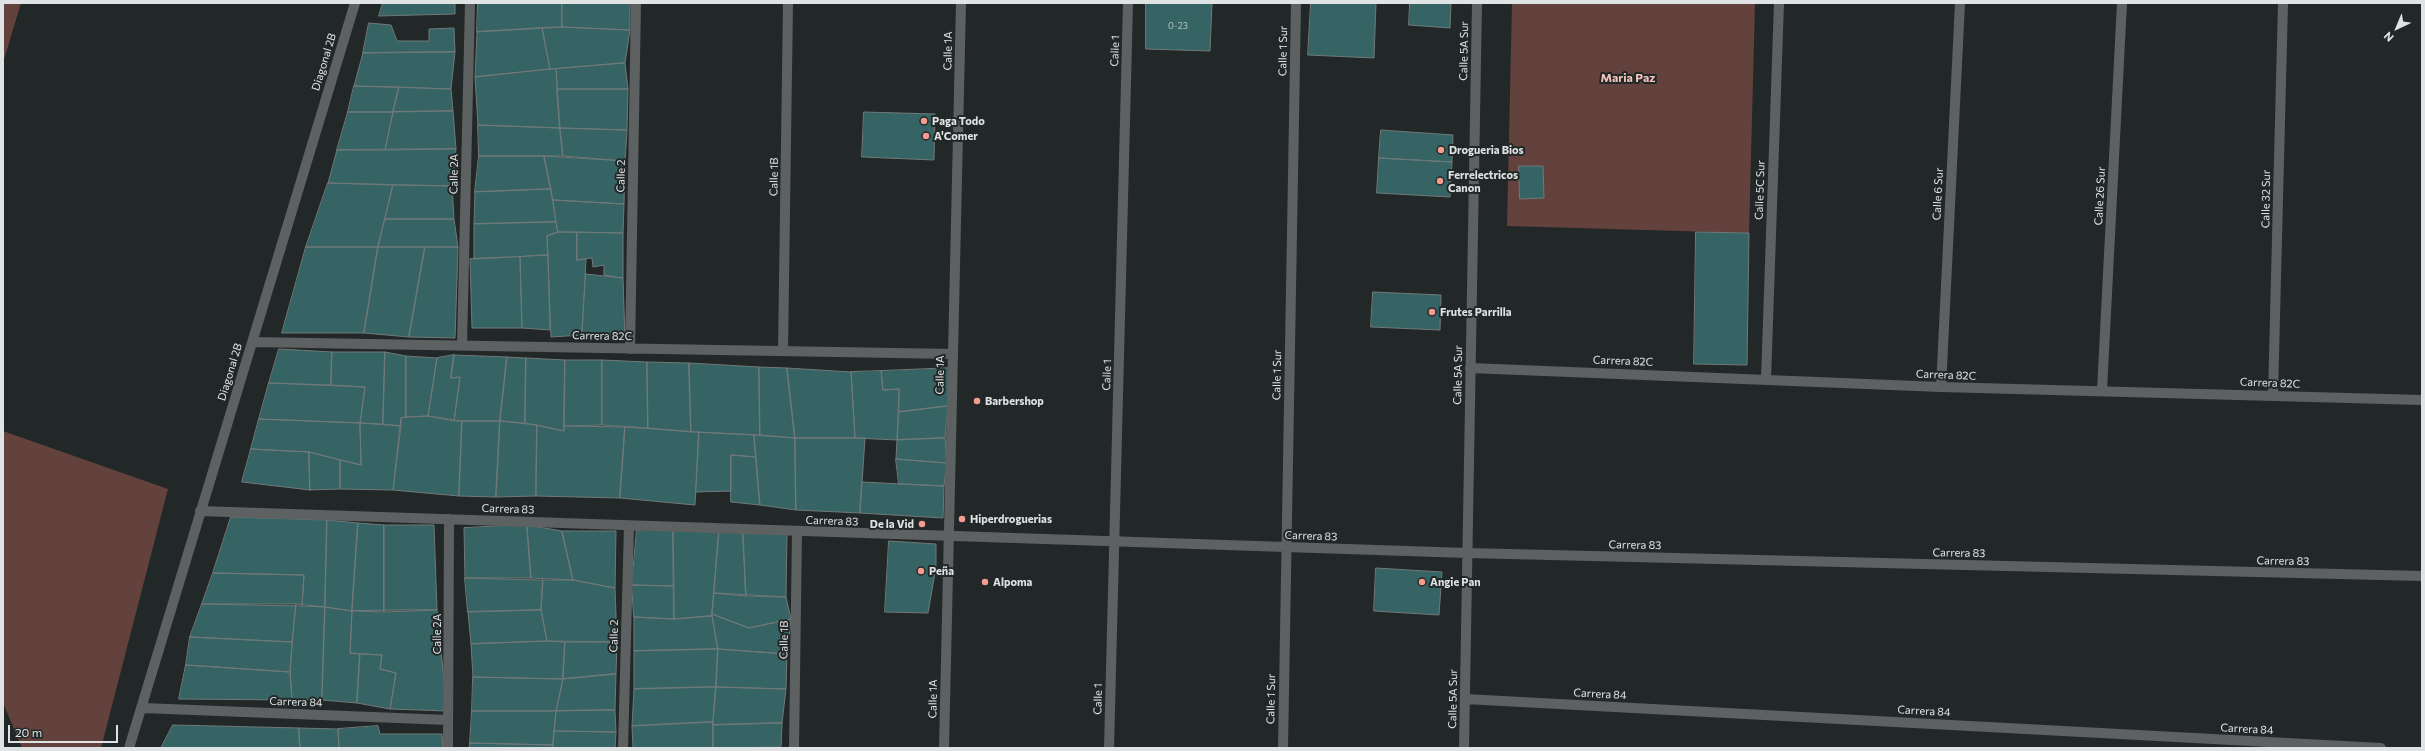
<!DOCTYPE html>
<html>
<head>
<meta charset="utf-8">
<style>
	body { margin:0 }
	#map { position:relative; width:2425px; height:751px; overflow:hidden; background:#222828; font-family:Commissioner,sans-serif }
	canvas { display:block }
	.frame { position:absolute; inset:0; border:4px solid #dfe3e3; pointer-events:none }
	.north { position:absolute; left:2377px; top:8px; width:40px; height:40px; -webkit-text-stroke:3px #222828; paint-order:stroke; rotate:224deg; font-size:11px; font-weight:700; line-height:16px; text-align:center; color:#dfe3e3 }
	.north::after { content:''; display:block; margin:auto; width:14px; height:18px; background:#dfe3e3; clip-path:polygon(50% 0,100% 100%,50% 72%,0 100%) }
	.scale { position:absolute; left:8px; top:725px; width:110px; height:18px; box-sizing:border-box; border:2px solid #dfe3e3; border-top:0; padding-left:5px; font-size:12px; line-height:14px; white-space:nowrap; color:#dfe3e3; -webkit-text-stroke:3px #222828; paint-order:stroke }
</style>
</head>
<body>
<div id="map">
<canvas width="2425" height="751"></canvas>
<div class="frame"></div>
<div class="north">N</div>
<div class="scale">20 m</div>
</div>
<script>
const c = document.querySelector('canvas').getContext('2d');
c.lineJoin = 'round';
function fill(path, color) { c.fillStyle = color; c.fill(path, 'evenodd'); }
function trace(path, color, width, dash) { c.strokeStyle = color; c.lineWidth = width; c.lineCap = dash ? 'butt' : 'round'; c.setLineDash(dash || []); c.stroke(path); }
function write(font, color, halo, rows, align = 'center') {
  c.font = font + ' Commissioner,sans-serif'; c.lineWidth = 4; c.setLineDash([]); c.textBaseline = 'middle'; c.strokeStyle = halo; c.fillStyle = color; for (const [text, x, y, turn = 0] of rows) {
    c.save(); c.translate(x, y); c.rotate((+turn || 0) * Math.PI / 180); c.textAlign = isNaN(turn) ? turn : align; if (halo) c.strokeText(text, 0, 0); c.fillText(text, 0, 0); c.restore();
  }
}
fill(new Path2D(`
	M3 3H21L3 63Z
	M1512 3H1755L1749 233 1507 226Z
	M3 431 168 489 101 748H22L3 703Z`), '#63413d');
const building = new Path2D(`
	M383 3H455V14L379 16Z
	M478 3H562V27L477 32Z
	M562 3H630V30L562 27Z
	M1146 3H1212L1210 51 1146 49Z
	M1311 3H1376L1374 58 1308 55Z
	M1410 3H1451L1450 28 1409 25Z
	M369 23 391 25 397 41H429V29L454 28 455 52 363 53Z
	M562 27 630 30 625 63 550 69 542 28Z
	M542 28 550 69 475 77 477 32Z
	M455 52 451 89 354 86 363 53Z
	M625 63 628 89H557L556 69Z
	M556 69 560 128 478 125 475 77Z
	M354 86 399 87 393 112H348Z
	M399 87 451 89 453 111 393 112Z
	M557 89H628L627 130 560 128Z
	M453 111 456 149 385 150 393 112Z
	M348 112H393L385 150H337Z
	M864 112 935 114 934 160 862 157Z
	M478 125 560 128 563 156H479Z
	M560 128 627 130 625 161 563 156Z
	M1381 130 1453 135 1452 162 1379 158Z
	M456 149 452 186 328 183 337 150Z
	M479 156H544L551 189 475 192Z
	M544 156 625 161 624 204 553 200Z
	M1379 158 1452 162 1450 197 1377 193Z
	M1519 166H1543L1544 198 1520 199Z
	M328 183 393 185 378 247H306Z
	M393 185 452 186 454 219H385Z
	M551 189 556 222 474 224 475 192Z
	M553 200 624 204 623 233 558 232Z
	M385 219H454L458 247H378Z
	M556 222 558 232 547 236 548 255 474 259V224Z
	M558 232H577V260L586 259 582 335 551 337 547 236Z
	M577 232 623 233V278L604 275V265L593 267 592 258 577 260Z
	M1696 232 1749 233 1747 365 1694 364Z
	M306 247H378L364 333H282Z
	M378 247H425L409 337 364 333Z
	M425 247H458L455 338 409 337Z
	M548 255 550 330 522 328 520 257Z
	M520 257 522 328H472L470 259Z
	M586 274 623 278 625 341 582 335Z
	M1373 292 1441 295 1440 330 1371 327Z
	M279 349 332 352 331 385 269 383Z
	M332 352H385L383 424 360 423 365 387 331 385Z
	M385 352 406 356V417L401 418V426L383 424Z
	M454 355 451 378 460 377 454 421 428 416 437 358Z
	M454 355 507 357 500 421H454L460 377 451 378Z
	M406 356 437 358 428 416 406 417Z
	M507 357 526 358 525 423 500 421Z
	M526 358 565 360 564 431 525 423Z
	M565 360H602V425L564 426Z
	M602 360 647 362 648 428 602 425Z
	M647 362 689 363 691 432 648 428Z
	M689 363 759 367 760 435 691 432Z
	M759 367 787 368 795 438 760 435Z
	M787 368 851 372 855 438H795Z
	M952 368 948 406 899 412V389L883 390 881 371Z
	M881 371 883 390 899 389 897 440 855 438 851 372Z
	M269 383 365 387 360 423 259 419Z
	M948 406 945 438 897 440 899 412Z
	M428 416 462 421 459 496 393 490 401 418Z
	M259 419 360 423 361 465 309 452 251 449Z
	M462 421H500L496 497 459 496Z
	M500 421 537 425 536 496 496 497Z
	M360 423 401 426 393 490 340 489V460L361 465Z
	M537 425 564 431V426L625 427 620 498 536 496Z
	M625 427 699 432 695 505 620 498Z
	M699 432 754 435 756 457 731 455V491L696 492Z
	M754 435 795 438 796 510 760 505Z
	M795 438H865L860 513 796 510Z
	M945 438 947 463 896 459 897 440Z
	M251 449 309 452 310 490 242 482Z
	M309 452 340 460V489L310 490Z
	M731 455 756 457 760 505 731 502Z
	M896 459 947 463 944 486 899 484Z
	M862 482 944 486 943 518 860 513Z
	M231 517 327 520 325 607 302 606 304 575 213 573Z
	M327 520 358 523 352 611 325 607Z
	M358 523 384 525V612L352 611Z
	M384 525H434L437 610 384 612Z
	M527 525 531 578H465L464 528Z
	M527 525 562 531 573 580 531 578Z
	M637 528 673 530 674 586 632 585Z
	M673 530 719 531 712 616 674 619Z
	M562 531H616L615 588 573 580Z
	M719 531 743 533 746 596 714 593Z
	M743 533H787L786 597 746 596Z
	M889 541 936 544V567L928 613 885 612Z
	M1376 568 1442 572 1439 615 1374 611Z
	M213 573 304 575 302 606 202 604Z
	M465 578 543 580 541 610 468 612Z
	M543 580H573L615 588 617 642 547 641 541 610Z
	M632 585 674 586V619L634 617Z
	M714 593 786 597 791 619 749 628 712 614Z
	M202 604H296L292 642 190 637Z
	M296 604 325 607 322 700H292L290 672Z
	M325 607 352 611 350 653 360 654 357 703 322 700Z
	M437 610 447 711 390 709 396 673 380 669 382 655 350 653 352 611Z
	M541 610 547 641 471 644 468 612Z
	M712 614 749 628 791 619 787 654 718 649Z
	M712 616 718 649 634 651V617L674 619Z
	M190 637 292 642 290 672 186 665Z
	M547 641 565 642 563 679 473 677 471 644Z
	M565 642H617L616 674 563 679Z
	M718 649 716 687 634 689V651Z
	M718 649 787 654 786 689 716 687Z
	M360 654 382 655 380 669 396 673 390 709 357 703Z
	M186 665 290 672 292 700 179 699Z
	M616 674 615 710 556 711 563 679Z
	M473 677 563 679 556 711H472Z
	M716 687 713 722 632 726 634 689Z
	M716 687 786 689 782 723 713 725Z
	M615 710 616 732 554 731 556 711Z
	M472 711H556L553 745 470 743Z
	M713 722V748H633L632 726Z
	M782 723 781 747 713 748V725Z
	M173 725 299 728 300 748H161Z
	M378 726 380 734H442L443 748H339L338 729Z
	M299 728 338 729 339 748H300Z
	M554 731 616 732 615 748H553Z
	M470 743 553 745V748H470Z`);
fill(building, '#366465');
trace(building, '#717979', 1);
trace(new Path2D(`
	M252 342 953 354
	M462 345 470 3
	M630 349 636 3
	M783 351 788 3
	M1470 368 1941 387 2422 400
	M1766 379 1779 3
	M1941 387 1960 3
	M2102 390 2122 3
	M2273 395 2283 3
	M200 511 1467 553 2422 576
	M1465 699 2381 748
	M143 708 448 720
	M129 748 355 3
	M448 748 449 519
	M623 748 629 526
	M794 748 797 532
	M944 748 961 3
	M1109 748 1128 3
	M1283 748 1296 3
	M1464 748 1477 3`), '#5e6161', 10);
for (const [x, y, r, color] of [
	[924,121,4,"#f59c91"],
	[926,136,4,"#f59c91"],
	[1441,150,4,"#f59c91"],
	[1440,181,4,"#f59c91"],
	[1432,312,4,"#f59c91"],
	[977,401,4,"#f59c91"],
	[962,519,4,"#f59c91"],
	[922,524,4,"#f59c91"],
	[921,571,4,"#f59c91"],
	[985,582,4,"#f59c91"],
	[1422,582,4,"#f59c91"]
]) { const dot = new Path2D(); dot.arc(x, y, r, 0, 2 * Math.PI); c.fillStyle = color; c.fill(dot); trace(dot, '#222828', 1.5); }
write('9px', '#b5c3c4', null, [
	["0-23",1178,26]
]);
write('11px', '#dfe3e3', '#222828', [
	["Calle 1A",948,51,-89],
	["Calle 1",1115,51,-88],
	["Calle 1 Sur",1283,51,-89],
	["Calle 5A Sur",1464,51,-89],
	["Diagonal 2B",324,62,-73],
	["Calle 2A",454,174,-89],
	["Calle 2",621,176,-89],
	["Calle 1B",774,177,-89],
	["Calle 5C Sur",1760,190,-88],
	["Calle 6 Sur",1938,194,-87],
	["Calle 26 Sur",2100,196,-87],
	["Calle 32 Sur",2266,199,-89],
	["Carrera 82C",602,336,1],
	["Carrera 82C",1623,361,2],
	["Diagonal 2B",230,372,-73],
	["Calle 1A",940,375,-89],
	["Calle 1",1107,375,-88],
	["Calle 1 Sur",1277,375,-89],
	["Calle 5A Sur",1458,375,-89],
	["Carrera 82C",1946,375,2],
	["Carrera 82C",2270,383,2],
	["Carrera 83",508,509,2],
	["Carrera 83",832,521,2],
	["Carrera 83",1311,536,2],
	["Carrera 83",1635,545,1],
	["Carrera 83",1959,553,1],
	["Carrera 83",2283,561,1],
	["Calle 2A",437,634,-90],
	["Calle 2",614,636,-89],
	["Calle 1B",784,640,-89],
	["Carrera 84",1600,694,3],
	["Calle 1A",933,699,-89],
	["Calle 1",1098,699,-89],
	["Calle 1 Sur",1271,699,-89],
	["Calle 5A Sur",1453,699,-89],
	["Carrera 84",296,702,2],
	["Carrera 84",1924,711,3],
	["Carrera 84",2247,729,3]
]);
write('bold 11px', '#dfe3e3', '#222828', [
	["Paga Todo",932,121],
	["A'Comer",934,136],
	["Drogueria Bios",1449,150],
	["Ferrelectricos",1448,175],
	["Canon",1448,188],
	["Frutes Parrilla",1440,312],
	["Barbershop",985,401],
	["Hiperdroguerias",970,519],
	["De la Vid",914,524,"right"],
	["Peña",929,571],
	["Alpoma",993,582],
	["Angie Pan",1430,582]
], 'left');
write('bold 12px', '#f6c3bc', '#222828', [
	["Maria Paz",1628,78]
]);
</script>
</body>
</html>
